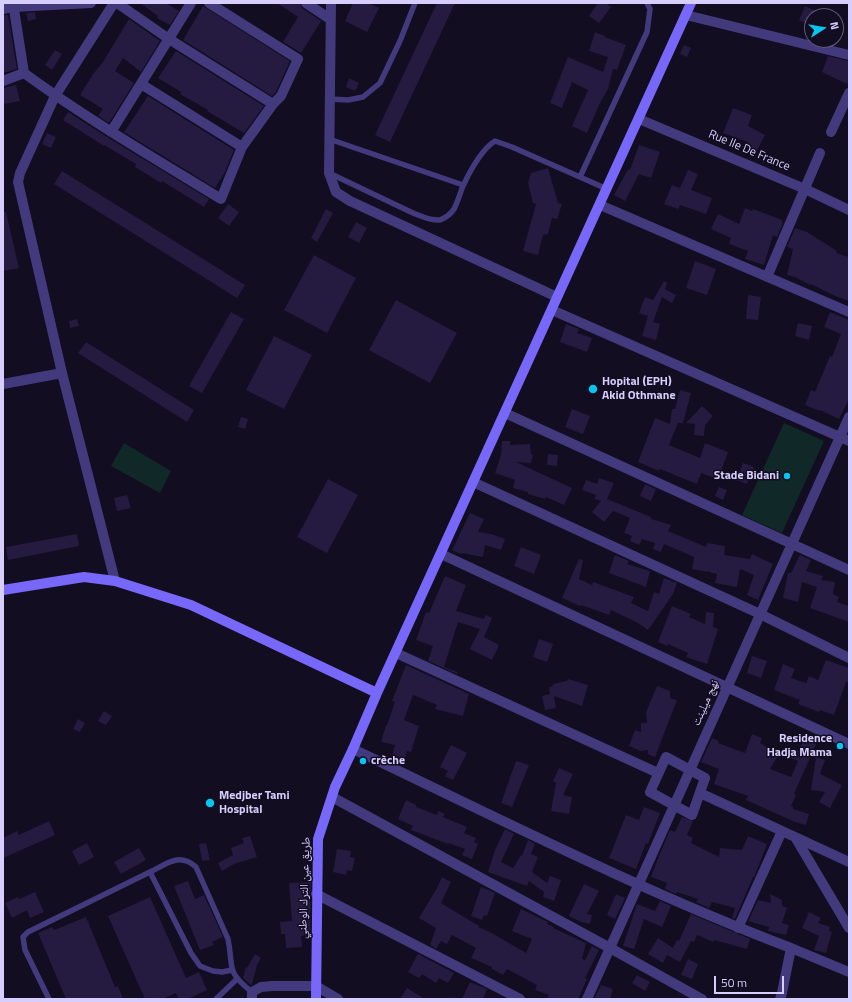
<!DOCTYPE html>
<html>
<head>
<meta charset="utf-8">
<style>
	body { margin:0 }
	#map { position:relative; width:852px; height:1002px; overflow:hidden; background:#120d20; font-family:"Titillium Web",sans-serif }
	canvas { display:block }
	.frame { position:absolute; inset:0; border:4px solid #d7cefd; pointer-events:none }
	.north { position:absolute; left:804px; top:8px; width:40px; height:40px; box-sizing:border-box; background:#120d20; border:1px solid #615a78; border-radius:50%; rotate:78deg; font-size:11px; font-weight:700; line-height:16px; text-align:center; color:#d7cefd }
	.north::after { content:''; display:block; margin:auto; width:14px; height:18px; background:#08c5ef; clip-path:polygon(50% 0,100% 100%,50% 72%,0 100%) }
	.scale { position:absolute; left:714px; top:976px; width:70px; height:18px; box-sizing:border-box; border:2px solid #d7cefd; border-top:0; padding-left:5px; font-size:12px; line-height:14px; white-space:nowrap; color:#d7cefd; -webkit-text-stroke:3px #120d20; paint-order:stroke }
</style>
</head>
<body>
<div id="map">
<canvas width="852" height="1002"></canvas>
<div class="frame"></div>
<div class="north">N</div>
<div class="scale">50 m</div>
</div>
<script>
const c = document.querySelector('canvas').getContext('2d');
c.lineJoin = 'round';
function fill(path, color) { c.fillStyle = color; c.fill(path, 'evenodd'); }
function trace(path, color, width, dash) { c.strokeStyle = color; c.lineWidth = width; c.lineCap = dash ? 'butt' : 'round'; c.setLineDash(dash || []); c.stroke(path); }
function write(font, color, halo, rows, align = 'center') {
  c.font = font + ' "Titillium Web","Noto Naskh Arabic",sans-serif'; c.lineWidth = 3; c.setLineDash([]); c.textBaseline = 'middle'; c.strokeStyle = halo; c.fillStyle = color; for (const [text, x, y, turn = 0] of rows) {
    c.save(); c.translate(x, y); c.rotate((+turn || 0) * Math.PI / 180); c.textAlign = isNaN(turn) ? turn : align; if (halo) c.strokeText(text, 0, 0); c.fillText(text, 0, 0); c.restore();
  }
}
fill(new Path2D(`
	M784 423 824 441 782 533 742 515Z
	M124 443 171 471 160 493 111 466Z`), '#112829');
fill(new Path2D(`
	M140 3H166L179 11 170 25 157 18 158 16Z
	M277 3H300L302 8 321 21 301 53 283 42 298 17Z
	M353 3H368L379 8 367 32 345 21Z
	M437 3H455L390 142 375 135Z
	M598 3H606L611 7 599 23 589 16Z
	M203 6 290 61 276 92 272 96 183 40Z
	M805 6 816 11 814 16H812L810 25 799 20Z
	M35 12 36 19 28 21 26 13Z
	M3 15H8L17 69 3 73Z
	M129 19 160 41 141 72 123 58 115 71 134 83 109 123 98 116 103 109 80 95 93 74 103 62Z
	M595 32 605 36V37L626 45 617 70 613 69 608 89 600 103 587 133 572 126 588 90 572 82 562 108 550 103 568 57 603 72 608 57 589 51Z
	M684 45 691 48 687 57 680 54Z
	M55 50 62 54 52 70 45 65Z
	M176 51 264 106 244 133 207 111 208 110 180 94 181 92 158 78Z
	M828 56 849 61V80L847 84 822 72Z
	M349 78 359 83 355 91 346 87Z
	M16 85 20 101 4 104 3 88Z
	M148 96 234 150 224 174 215 188 124 132Z
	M733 108 752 115 748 126 765 135 756 152 745 147 748 142 723 133Z
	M68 112 107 137 209 199 204 207 162 181 161 183 135 167 136 164 104 145V146L63 120Z
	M47 133 56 137 51 148 42 144Z
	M639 145 660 152 651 178 639 174 625 201 614 195 628 169 630 170Z
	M548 168 558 203 562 204 557 219 552 218 548 234 543 235 538 255 523 251 536 204 533 203 528 183 531 173Z
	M688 170 698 174 691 190 712 198 706 214 680 205 678 209 664 204 672 185 680 188Z
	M62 171 245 285 237 298 54 184Z
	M228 204 239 212 229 226 218 218Z
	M745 208 752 211 753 209 782 220V222L783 223 777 237 773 235 764 265 745 259 748 251 729 244 731 238 711 229 718 214 739 224Z
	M326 209 333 213 317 242 311 238Z
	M3 212H6L19 268 3 271Z
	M356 222 367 228 359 243 348 237Z
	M795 228 807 232 837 251 836 253 849 257V301L835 296 811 284 810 285 795 277 787 275 793 249 787 247Z
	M314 255 356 278 327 333 284 310Z
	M695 261 716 269 707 295 686 288Z
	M664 281 667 283 665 289 676 295 672 303 662 297 653 322 660 324 656 340 642 336 648 316 639 313 645 297 653 300Z
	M748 295 761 297 758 320 746 319Z
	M396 300 457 333 430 383 369 350Z
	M231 312 244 319 202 393 189 386Z
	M830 312 849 320V399L839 419 820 410V411L805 405 811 390 815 392 830 356 832 357 841 334 824 327Z
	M77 319 79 326 70 328 69 321Z
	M798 323 812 326 809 340 795 336Z
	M566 324 579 329 577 333 592 338 587 352 560 342Z
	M274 336 312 355 284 409 246 390Z
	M86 342 194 410 187 422 78 353Z
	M680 390 691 393 683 423H678L669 445 700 458 705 443 728 452 718 479 701 473 697 484 660 469 659 471 638 462 655 418 670 424 672 409H675Z
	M702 406 713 416 705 425 704 436 694 435 695 424 686 423Z
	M572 409 590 416 583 434 565 427Z
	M241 417 248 419 245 429 238 427Z
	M502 441H510V445L530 444 531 454 533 455 531 463 516 462 572 488 564 505 546 497 545 499 528 494V492L513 488 515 480 495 473 501 455Z
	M548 454 558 455 557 466 547 465Z
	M743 463 754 467 747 484 736 480Z
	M599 478 614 483 607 499 651 517V519L671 525 668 531 706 547 707 543 725 546 724 555 750 559 752 554 773 564 758 600 747 595 754 575 740 569 737 587 715 583 717 574 709 572V570L708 572 692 569 694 557 664 544 661 552 653 549 655 543 642 539 639 545 630 541 632 536 624 533 630 518 613 511 604 522 592 512 601 501 595 499 596 495 582 490 586 480 597 484Z
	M328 479 358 495 327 553 297 537Z
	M645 484 656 489 651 501 640 496Z
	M719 487 727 490 723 500 715 496Z
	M127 495 131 508 117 511 114 498Z
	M470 513 484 519 478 532 491 534 505 539 501 550 485 545 483 557 462 553 461 554 452 550Z
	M77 534 79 546 8 560 6 547Z
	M521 547 541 555 534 574 514 566Z
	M615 555 629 561 627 564 650 571 646 587 609 573Z
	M800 555 811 560 806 571 823 576 821 580 835 582 833 594 839 597 837 602 849 606V622L810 608 817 587 802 582 798 602 783 598 788 573H791Z
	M579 559 583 560 579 579 592 585 593 582 634 597 631 603 648 611 654 592 659 594 664 578 677 583 673 594 648 630 638 623 611 610 609 615 581 605 580 606 562 598Z
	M445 576 466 585 456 611 484 619 486 615 492 618 484 637 499 645 492 660 470 649 480 629 458 622 444 667 457 672V674L428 661 433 646 416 640 426 612 429 613Z
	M672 606 691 614 689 617 705 624 706 612 714 613 713 627 718 629 707 664 686 657 688 653 668 644 667 646 658 642Z
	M539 639 553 644 547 662 533 657Z
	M752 656 767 661 761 678 747 673Z
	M826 660 849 668V682H846L834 715 820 710 819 712 798 704 800 700 774 690 783 664 795 669 791 678 806 683 809 676 818 680Z
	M406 665 469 694 463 716 435 709 437 705 413 695 404 720 419 726 411 752 407 751 403 764 391 760 395 745 381 742 386 725H387L395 702 392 701Z
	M568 679 588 685 582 706 554 696 556 708 545 710 542 696 550 694 549 687 553 686V684L567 681Z
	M657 686 670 691V698L677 700 655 757 648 754V750L641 751 629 746 635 730 641 732V723H647L646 712Z
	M104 711 112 716 106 725 98 721Z
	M78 719 85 723 80 732 73 729Z
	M752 734 762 738 760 743 779 754 770 769 791 777 798 761 790 758 793 749 799 751 805 735 812 737 811 740 817 742 794 794 796 795 791 806 793 807V809L809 814 806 825 795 822 746 800 748 796 714 784 719 769 701 762 712 738 719 741 718 743 745 753Z
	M451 745 467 753 453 780 445 776 448 771 440 767Z
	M816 757 825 760 820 774 842 785 830 808 819 802 825 792 811 790Z
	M516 761 529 765 512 807 501 803Z
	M559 768 573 774 563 795 572 797 569 814 551 811 556 783 553 781Z
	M406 800 416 805V807L437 815 438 811 445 814 443 817 467 827 464 833 476 838 474 842 478 844 472 859 462 855 465 849 449 843 448 844 411 830 413 826 398 819Z
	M644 807 660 813 648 844 646 843 636 869 609 858 626 815 639 820Z
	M682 817 693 821 687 835 693 838 691 843 719 857 720 848 742 850 748 836 767 844 755 875 754 877H753L735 919 732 918 735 908 712 902 709 908 696 902 698 899 677 892 676 894 665 889 667 883 651 877 659 856 670 830 675 832Z
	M49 821 55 835 3 858V838L17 831 19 835Z
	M505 829 514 834 501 862 513 868 521 855 522 856 528 840 535 844 531 854 538 857 532 872 547 883 550 876 561 880 554 901 543 897 544 892 529 881 527 886 488 872 495 850Z
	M250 836 257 857 234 864 222 871 218 863 233 855 231 848 244 843 242 838Z
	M87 843 94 857 79 865 72 851Z
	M206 843 210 860 202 861 199 844Z
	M139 848 146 860 121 874 114 862Z
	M337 849 351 851 350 857 355 858 352 871 347 870 346 875 333 872Z
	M442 877 451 882 441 903 479 926 478 927 490 932 526 953 532 939 512 931 521 909 548 922 547 924 554 927 553 928 586 943 582 959 585 960 592 946 599 950 585 978 587 979 578 999H547L549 995 535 990 537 985 507 969 503 975 492 969V967L471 958 476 948 452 935 447 944 441 941 436 949 430 945 436 928 419 918 437 888Z
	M188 881 195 899 204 895 223 937 212 942 214 945 200 950 174 886Z
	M311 882 310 935 301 936 302 947 286 948 285 934H281L280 922 292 921 289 883Z
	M584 884 599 891 587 914 592 915 590 924 581 922 569 916Z
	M481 887 495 893 487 916 484 915 482 920 471 916Z
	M35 892 44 912 30 918 27 910 12 918 5 903 18 897 19 899Z
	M616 894 625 898 615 919 607 915Z
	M770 894 782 900V906L787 908 782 923 789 925 786 935 768 931 769 927 748 921 747 924 758 900 771 903Z
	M150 897 186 978 199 972 207 990 188 999H179L176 993 162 999H145L108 916Z
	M660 901 671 906 662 927 644 919 634 949 623 946 637 904 655 911Z
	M809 912 821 918 818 923 830 927 829 931 832 932 826 953 814 950 819 936 802 928Z
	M691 914 750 939 747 949 714 940 713 942 697 935 694 942 691 941 680 962 667 955 663 963 648 954 658 938 673 948 677 940 679 941Z
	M86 917 115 987 118 986 123 999H66L38 933 52 927 54 930Z
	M255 954 261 958 257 965 252 984 251 985 243 978 246 967 247 968Z
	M418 954 454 973 448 983 439 978 436 983 422 974 419 978 408 972Z
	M688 959 698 964 692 979 681 975Z
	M637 975 650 982 645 991 632 983Z
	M470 982 487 989 483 999H462Z
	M601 985 613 989 610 999H594Z
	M407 988 425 999H400Z`), '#251a40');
trace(new Path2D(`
	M330 99 348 100 363 97 380 83 400 41 415 3
	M329 139 463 185
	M329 173 413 213C421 216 431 221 440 220 445 218 451 214 454 209 458 202 460 193 463 186 470 171 481 150 495 141L512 147 607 189
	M580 177 647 32 650 9 647 3
	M150 872C167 864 179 852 196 867L228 939C234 968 225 971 252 992
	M49 999 25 950 23 937 28 932 150 872 191 953 200 966 213 971 222 972 232 970
	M216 999 237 979`), '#423a7d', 5.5);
trace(new Path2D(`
	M13 3 24 73C87 119 154 158 221 199L242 147 273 104 281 96 298 59 209 3
	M114 3 55 96 20 173 18 182 62 373 115 581
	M117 3 169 39 273 104
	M306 3 330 19
	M331 3 329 173 336 192 350 201 557 297
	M3 9 13 7 91 3
	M686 15 849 55
	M3 81 24 73
	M141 84 242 147
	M639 119 805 189 849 210
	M111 132 191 3
	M831 132 849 93
	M600 205 849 312
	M767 277 820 153
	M552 310 849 441
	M3 384 62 373
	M505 413 849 570
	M473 482 760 614 849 658
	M441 554 849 744
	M396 653 658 773
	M353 749C498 818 641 891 791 948L782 993 780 999
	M666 757 705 778 692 815 650 792Z
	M700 793 795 837 849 928
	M332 797 610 948 702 999
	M795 837 849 862
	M316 894 520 999
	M738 928 782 831
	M791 948 849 972
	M252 999V992L261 987 272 986H316L338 999
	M587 999 849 417`), '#423a7d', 10);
trace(new Path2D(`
	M3 590 84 577 115 581 191 605 377 693
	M316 999 318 839 335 787 353 749 377 693 691 3`), '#7868fa', 10);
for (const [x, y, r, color] of [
	[593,389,5,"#08c5ef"],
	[787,476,4,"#08c5ef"],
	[840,746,4,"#08c5ef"],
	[363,761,4,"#08c5ef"],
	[210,803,5,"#08c5ef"]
]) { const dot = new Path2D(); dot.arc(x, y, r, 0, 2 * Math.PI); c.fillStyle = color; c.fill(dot); trace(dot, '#120d20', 1.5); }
write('12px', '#d7cefd', '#120d20', [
	["Rue Ile De France",749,151,23],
	["نهج ميلينت",706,703,-66],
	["طريق عين الترك الوطني",305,888,-88]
]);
write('bold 12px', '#d7cefd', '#120d20', [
	["Hopital (EPH)",602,382],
	["Akid Othmane",602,396],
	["Stade Bidani",779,476,"right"],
	["Residence",832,739,"right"],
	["Hadja Mama",832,753,"right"],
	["crèche",371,761],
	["Medjber Tami",219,796],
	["Hospital",219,810]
], 'left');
</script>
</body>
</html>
